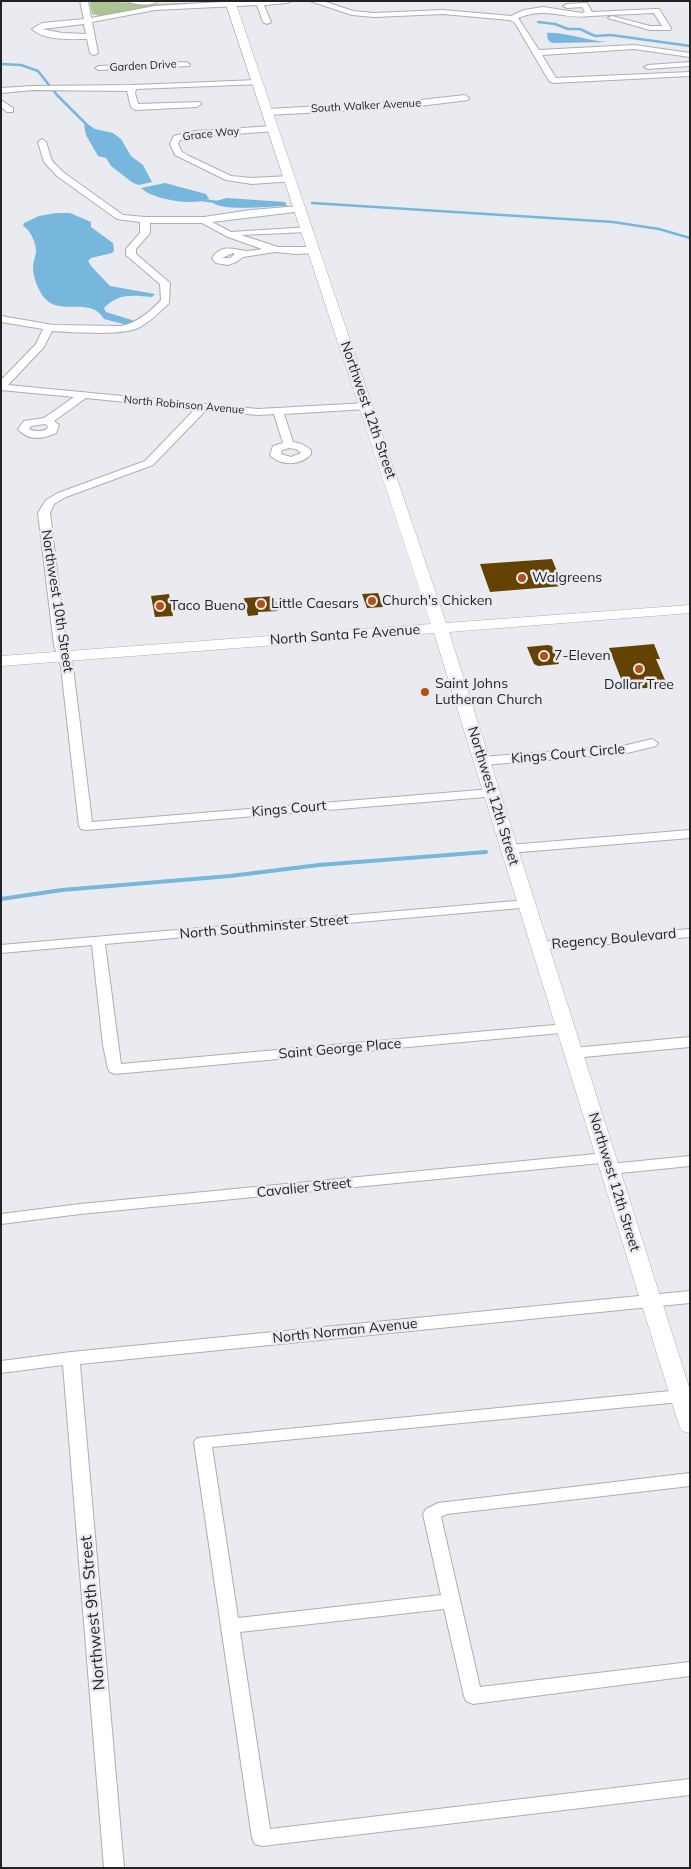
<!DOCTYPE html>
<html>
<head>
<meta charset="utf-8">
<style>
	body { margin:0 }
	#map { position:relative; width:691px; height:1869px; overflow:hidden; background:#e9ebf0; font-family:Mulish,sans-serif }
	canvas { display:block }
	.frame { position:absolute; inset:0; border:2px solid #232325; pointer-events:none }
</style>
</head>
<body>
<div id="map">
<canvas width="691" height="1869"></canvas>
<div class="frame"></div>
</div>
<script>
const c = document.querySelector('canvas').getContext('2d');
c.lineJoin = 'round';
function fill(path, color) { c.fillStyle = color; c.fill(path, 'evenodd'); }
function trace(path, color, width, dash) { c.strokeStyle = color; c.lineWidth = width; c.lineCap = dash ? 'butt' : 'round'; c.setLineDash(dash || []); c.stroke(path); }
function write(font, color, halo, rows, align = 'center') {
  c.font = font + ' Mulish,sans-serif'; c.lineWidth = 5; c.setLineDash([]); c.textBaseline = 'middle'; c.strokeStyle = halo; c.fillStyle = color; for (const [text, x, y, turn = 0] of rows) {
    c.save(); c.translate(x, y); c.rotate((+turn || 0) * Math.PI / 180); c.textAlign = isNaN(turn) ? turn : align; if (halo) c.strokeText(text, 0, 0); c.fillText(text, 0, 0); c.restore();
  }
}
fill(new Path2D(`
	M93 1 153 4 220 2 148 7 100 16 92 14 90 3Z`), '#adc391');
fill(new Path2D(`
	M547 33C563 31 590 42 609 42L552 43 548 40Z
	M84 125H89L95 129 113 133 121 139 131 156 143 165 152 182 139 185 133 183 111 166 106 158 98 156 86 135Z
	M165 183 206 194 209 199C195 206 153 200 141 188Z
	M227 198 285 202 287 206C272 206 220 212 212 202Z
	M56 213H70L91 222V227L113 243 114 251 112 253 91 258 88 261 91 266 110 286 155 294 152 297C132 295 118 293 104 308L106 312 135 321 127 325 104 319C89 294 56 320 41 293 37 287 33 275 33 268 33 262 35 258 36 252 37 245 30 229 23 226L24 223 39 216Z`), '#78b7dd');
trace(new Path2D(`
	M538 22 555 24 568 29H580L595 36 611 35 690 46
	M1 64 21 65 38 71 57 95 89 127
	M202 200 217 202
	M312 203 613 222 659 229 690 238`), '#78b7dd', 2.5);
trace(new Path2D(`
	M1 899 62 890 230 876 319 865 486 852`), '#78b7dd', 4);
fill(new Path2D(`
	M552 559 563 586 490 592 480 564Z
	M378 593 383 607 367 608 362 594Z
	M169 594 173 616 155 617 151 596Z
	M275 596 278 611 258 612V615L248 616 244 598Z
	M654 644 660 659H656L668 687 625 689 609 648Z
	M548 645 552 646 559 664 538 666 534 664 527 647Z`), '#644203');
const minor = new Path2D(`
	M80 1H88L91 18 155 6 238 1H291L287 3 264 5 271 22 267 24 263 22 257 5 155 10 92 22 98 53 94 55 90 53 87 39C70 39 45 41 32 29L42 23 84 19ZM84 24 86 34 62 33 42 29Z
	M127 1H156L157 2C150 6 134 5 127 1Z
	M310 1H323L353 11 374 13 443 10 511 16 524 10 543 7 582 13 585 12 582 7 567 8 563 6 567 4 584 3H587L592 12 656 9H659L671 28 670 30H650L608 18 612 16 650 26H662L654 13 590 16C562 20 550 6 518 18L539 50 634 45 690 53V57L634 49 542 55 556 78 690 72V76L553 83 549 81 515 23 510 20 443 14 374 17 352 15Z
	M186 62 190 64 189 66 99 70 95 68 99 66Z
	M690 62V66L648 69 644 67 648 65Z
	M258 80H261V84L136 89 135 93 138 104 200 102 201 104 197 107 135 110 131 107 127 91 33 90 1 93V88L33 86 133 85Z
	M465 95 469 98 468 100 412 107 268 115 264 112 268 109 412 101Z
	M1 100 13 108V112H7L1 107Z
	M273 126 276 127V131L194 137 180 140 178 144 182 152 189 156 231 176 252 178 290 176 293 177V181L252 184 226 180 175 155 170 144 174 136 194 131Z
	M42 139 46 142 52 161 63 172 123 215 145 217H204L251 210 300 206 305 209 303 211 212 222 231 232 310 227 312 229 307 232 241 235 278 247H314L319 250 314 253 296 254 275 252 243 257 236 262 228 265 216 263 212 258C221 244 233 249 246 251 251 251 257 250 262 249L228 237 202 223H150V233L136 249V254L170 283 169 303C160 312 150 322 138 328 121 336 72 332 52 331L44 347 8 385 258 409 367 403 372 406 367 409 284 414 293 442 302 444 311 450V454C301 466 280 466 270 455L273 446 283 443 274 414 258 415 206 410 153 465 66 497 54 504 50 513 66 645 73 667 92 822 492 789 497 790 498 793 497 796 86 830 81 829 79 826 61 667 54 645 38 513 46 500 58 493 145 461 195 409 86 398 54 421 59 425 56 433C43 439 28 441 18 429L24 421 44 418 74 397 1 390V380L36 344 43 329 1 322V316L53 325 122 326C138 322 150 312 161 300L160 284 126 255V249L140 233V222L117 219 57 176 44 162 38 142ZM233 253 235 254 230 258H222ZM45 424 48 426 47 429C41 432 35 432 29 429L31 426ZM289 448 296 449 301 453 291 457 281 454 282 450Z
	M652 739 658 743 656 746 623 754 482 765 476 761 482 757 623 746Z
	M690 830V838L509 853 502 849 509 845Z
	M527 900 534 904 532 907 105 944 121 1064 566 1024 571 1026 573 1029 571 1032 115 1074 110 1072 108 1069 103 1045 92 945 1 953V945Z
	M690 929V937L539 950 532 946 539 942Z
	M690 1037V1047L573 1058 568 1056 566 1053 568 1050 573 1048Z
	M606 1153 611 1154 614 1158 611 1162 80 1214 1 1224V1214L80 1204Z
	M690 1156V1166L610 1174 605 1173 602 1169 605 1165 610 1164Z
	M690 1291V1303L80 1364 124 1868H104L63 1365 1 1373V1361L71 1352Z
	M680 1390 686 1392 688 1396 686 1400 680 1402 212 1447 238 1618 441 1595 423 1514 426 1509 438 1503 690 1473V1486L447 1514 441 1517 480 1687 690 1662V1676L473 1704 466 1701 464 1696 444 1609 240 1632 270 1829 690 1779V1795L262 1846 255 1844 252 1838 194 1442 197 1438Z`);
const major = new Path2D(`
	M225 1H235L446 623 690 605V613L449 632 690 1390V1433L682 1431 679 1425 434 633 1 666V656L431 624Z`);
trace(minor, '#acaeb3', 2);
trace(major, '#acaeb3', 1);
fill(minor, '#fff');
fill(major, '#fff');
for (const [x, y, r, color] of [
	[522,578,5,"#b35015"],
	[372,601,5,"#b35015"],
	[261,604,5,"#b35015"],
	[160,606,5,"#b35015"],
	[544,656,5,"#b35015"],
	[639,669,5,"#b35015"],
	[425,692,5,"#b35015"]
]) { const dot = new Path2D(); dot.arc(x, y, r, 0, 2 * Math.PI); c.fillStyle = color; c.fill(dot); trace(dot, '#e9ebf0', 2); }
write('11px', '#232325', '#e9ebf0', [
	["Garden Drive",143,66,-3],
	["South Walker Avenue",366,106,-3],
	["Grace Way",211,134,-6],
	["North Robinson Avenue",184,405,5]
]);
write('14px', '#232325', '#e9ebf0', [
	["Northwest 12th Street",368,410,71],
	["Northwest 10th Street",57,601,81],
	["North Santa Fe Avenue",345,635,-4],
	["Kings Court Circle",568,754,-5],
	["Northwest 12th Street",493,796,73],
	["Kings Court",289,809,-5],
	["North Southminster Street",264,927,-5],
	["Regency Boulevard",614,939,-5],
	["Saint George Place",340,1049,-5],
	["Northwest 12th Street",614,1182,73],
	["Cavalier Street",304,1188,-6],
	["North Norman Avenue",345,1331,-6]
]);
write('14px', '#232325', '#e9ebf0', [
	["Walgreens",532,578],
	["Church's Chicken",382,601],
	["Little Caesars",271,604],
	["Taco Bueno",170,606],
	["7-Eleven",554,656],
	["Saint Johns",435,684],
	["Lutheran Church",435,700],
	["Dollar Tree",639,685,"center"]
], 'left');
write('16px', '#232325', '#e9ebf0', [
	["Northwest 9th Street",93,1613,-95]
]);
</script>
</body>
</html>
